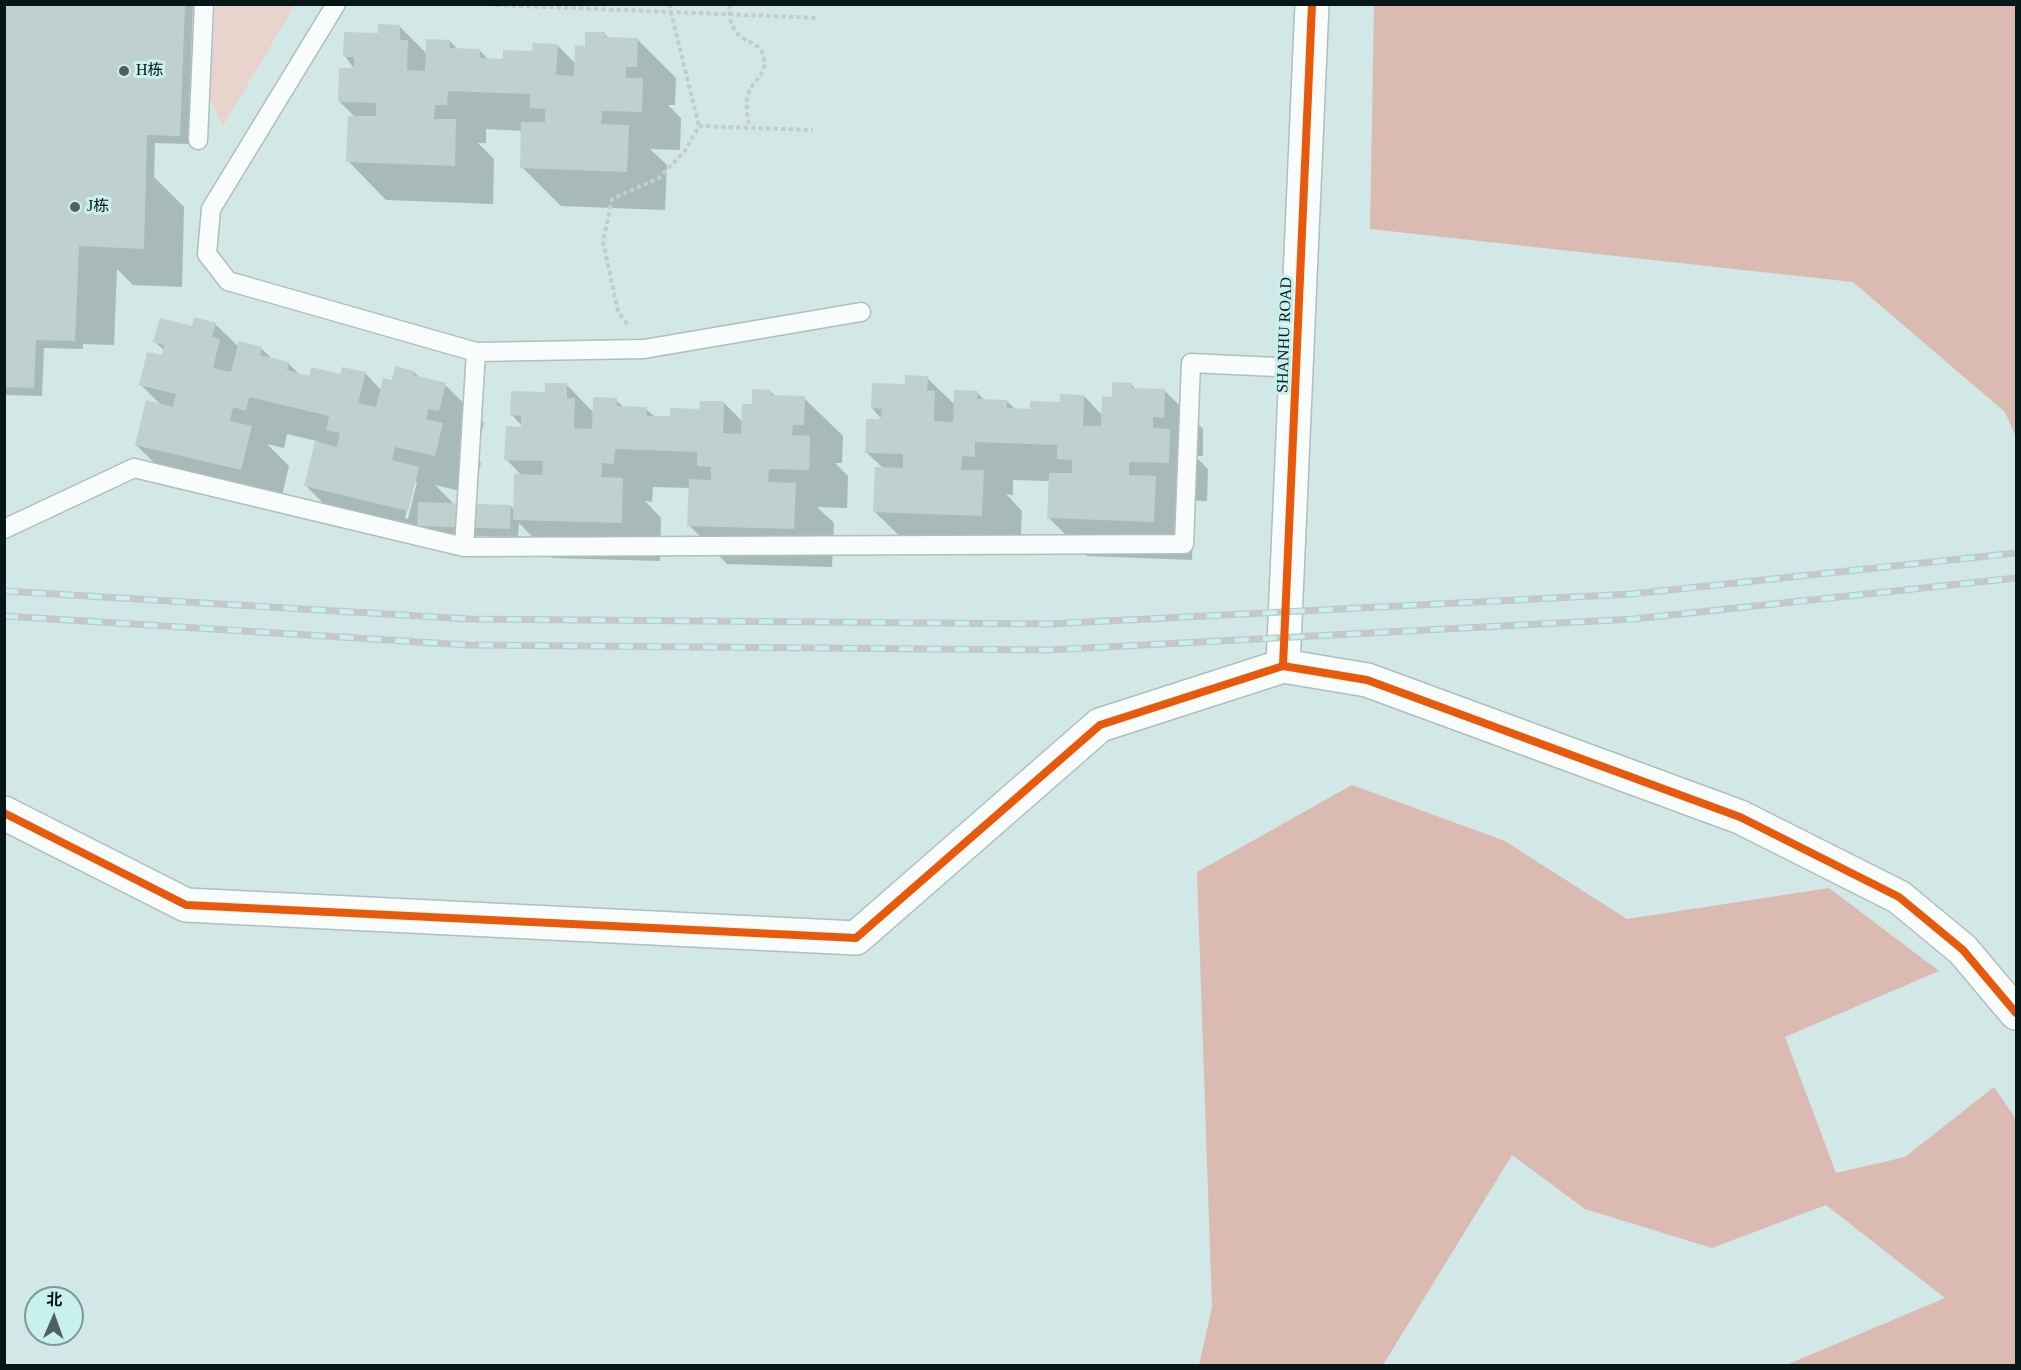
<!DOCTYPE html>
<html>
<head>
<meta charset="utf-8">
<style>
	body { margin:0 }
	#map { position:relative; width:2021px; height:1370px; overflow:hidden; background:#d1e8e6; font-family:"Times New Roman","Noto Sans SC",serif }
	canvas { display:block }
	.frame { position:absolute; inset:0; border:6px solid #071616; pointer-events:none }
	.north { position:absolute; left:24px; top:1286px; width:60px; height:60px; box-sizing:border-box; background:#c8f1ee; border:2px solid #7b9998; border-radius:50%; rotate:2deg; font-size:16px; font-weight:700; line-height:24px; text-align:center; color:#071616 }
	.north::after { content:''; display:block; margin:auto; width:21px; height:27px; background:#4e605f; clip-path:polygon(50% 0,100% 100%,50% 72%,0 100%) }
</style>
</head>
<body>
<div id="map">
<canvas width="2021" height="1370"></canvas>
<div class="frame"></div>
<div class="north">北</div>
</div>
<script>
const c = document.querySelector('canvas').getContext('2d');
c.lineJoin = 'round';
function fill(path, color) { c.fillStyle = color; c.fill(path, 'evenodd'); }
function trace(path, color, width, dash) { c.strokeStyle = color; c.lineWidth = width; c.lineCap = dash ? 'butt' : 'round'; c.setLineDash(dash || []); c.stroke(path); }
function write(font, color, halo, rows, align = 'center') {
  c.font = font + ' "Times New Roman","Noto Sans SC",serif'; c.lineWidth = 6; c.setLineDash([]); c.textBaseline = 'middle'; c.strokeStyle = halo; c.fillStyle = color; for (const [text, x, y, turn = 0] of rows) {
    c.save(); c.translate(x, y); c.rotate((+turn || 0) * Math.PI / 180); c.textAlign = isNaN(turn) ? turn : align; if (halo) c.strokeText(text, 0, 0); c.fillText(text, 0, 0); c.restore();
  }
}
fill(new Path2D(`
	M215 5H295L223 126 210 98Z`), '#e9d4cd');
fill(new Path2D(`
	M1374 5H2016V437L2005 412 1853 282 1370 229Z
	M1352 785 1505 841 1627 919 1829 888 1939 971 1785 1037 1836 1173 1905 1157 1994 1087 2016 1119V1365H1786L1945 1298 1826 1205 1712 1248 1585 1209 1512 1155 1383 1365H1199L1212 1307 1197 872Z`), '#dbbab2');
fill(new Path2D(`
	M4 4H193L188 144 155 143 154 177 184 207 182 287 133 285 117 269 114 345 83 344V349L44 348 42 396 4 395Z
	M400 27 427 54 450 41 458 50H479L489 60H504L557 45 576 64 586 47 604 34 609 38 637 39 676 78 675 105H668L681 118 680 150 650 149 667 165 665 210 561 206 522 167 523 131 486 129V143H478L494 159 493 204 386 200 348 161 355 117 339 101 355 70 345 56 379 35Z
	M215 324 239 347 261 348 272 359 288 363 300 375 311 377 365 373 381 390 414 372 420 378 445 385 484 423 477 449H466L481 463 473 494 435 485 455 505 511 506 515 510 522 476 506 459 522 426 512 415 546 393 567 385 594 413 616 400 625 408 646 409 655 417 671 418 724 403 743 422 753 406 771 392 776 397 804 398 843 436 842 463H835L848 476 847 508 817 507 834 523 832 567 727 564 689 525 690 488 653 487 652 502 645 501 661 518 660 561 553 558 519 523 518 537 450 535 344 524 306 486 317 441 287 434 284 448 267 444 289 466 279 508 175 483 136 445 162 406 140 384 163 357 165 351 155 342 193 328ZM414 480 417 482 408 519 405 518Z
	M927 378 955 405 977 392 985 401H1007L1016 410 1031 411 1084 396 1103 416 1113 398 1131 384 1136 390 1165 391 1203 429V456H1195L1208 469 1207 501 1178 500 1194 516 1192 560 1087 556 1049 518 1050 481 1013 480V495L1006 494 1022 511 1020 554 914 550 875 512 883 468 866 452 883 421 872 408 906 386Z`), '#0003');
fill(new Path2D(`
	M4 4H185L180 136 147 135 144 249 79 246 75 341 36 340 34 388 4 387Z
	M378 24 400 25V40H408L407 70 425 71 426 39 450 40V48L480 49V58L503 59V50L532 51 533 43 558 44 556 75 574 76 575 45 585 46V32H605V37L638 38 637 67H626V78H643L642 112 602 111 601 124 629 125 627 172 520 168 521 122H545V109L530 108V94L448 91 447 105H435L434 119H456L455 166 346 162 348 116H376V103L338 102 339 68H354V57H343L344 32 378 33Z
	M194 317 216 323 212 337 220 339 213 368 231 372 239 341 262 347 260 355 289 362 287 370 309 376 311 367 340 374 342 367 366 372 358 403 376 407 383 378 392 380 395 366 414 371 413 375 446 383 439 411 428 409 426 419 443 423 435 456 395 447 392 460 419 467 408 511 304 486 315 441 337 447 340 433 326 430 329 416 249 397 246 411 233 407 230 421 252 426 241 470 135 445 146 400 173 407 176 394 139 385 147 352 162 355 164 345 153 342 160 318 192 326Z
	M905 375 928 376 927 390 935 391 934 421 953 422 954 390 978 391 977 399 1007 400V408L1030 409V401L1060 402V394L1084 395 1083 426H1101L1102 396 1112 397V382L1132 383V388L1165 389 1164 418 1153 417V428L1170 429 1169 463 1129 462V475L1156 476 1154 522 1047 518 1049 473H1072V460L1057 459V445L975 442V457L962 456 961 470H984L982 516 873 512 875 467 903 468V454L865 453 866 419H881L882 409 871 408 872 383 905 384Z
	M545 383H567V398H575L574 428 592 429 593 397 617 398V406L647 407V416H670V408L699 409 700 401H724L723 433 741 434 742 404H752V389L771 390V395L805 396 804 425H793L792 435 810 436 809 470 769 469 768 482 796 483 794 529 687 526 689 479 711 480V467L697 466V452L615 449 614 464 602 463 601 477 623 478 622 523 513 520 514 474 542 475 543 461 504 460 506 426 521 427V416L510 415 511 391 545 392Z
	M418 502 511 505 510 529 417 526Z`), '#bfd0cf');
const lane = new Path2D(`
	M336 4 211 209 207 254 228 281 476 352 464 547
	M198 140 204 4
	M476 352 644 349 861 312
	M4 529 134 468 464 547 1184 544 1191 363 1297 368`);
const street = new Path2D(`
	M4 813 186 905 856 938 1100 725 1283 666 1367 680 1740 817 1899 897 1963 950 2016 1013`);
const secondary = new Path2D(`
	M1283 666 1312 4`);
trace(lane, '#aebfbe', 21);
trace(street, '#aebfbe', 36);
trace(secondary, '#aebfbe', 36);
trace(new Path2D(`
	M474 4 819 18
	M669 4 699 126
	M730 4C726 47 761 36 764 58 767 76 752 80 748 95 745 105 748 117 749 127
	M627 324 618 311 603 242 612 199 659 178 684 152 699 126 813 130`), '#c6cccc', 4, [4.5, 3]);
trace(lane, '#f8fcfb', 18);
trace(street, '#f8fcfb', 33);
trace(secondary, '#f8fcfb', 33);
const rail = new Path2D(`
	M4 591 469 619 1049 624 1632 594 2016 553
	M4 616 468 645 1049 650 1634 619 2016 578`);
trace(rail, '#c3c9c9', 7);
trace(rail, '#c8f1ee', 4.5, [14]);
trace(new Path2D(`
	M1283 666 1312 4
	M4 813 186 905 856 938 1100 725 1283 666 1367 680 1740 817 1899 897 1963 950 2016 1013`), '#e8590c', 8);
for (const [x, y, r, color] of [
	[124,71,6,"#4e605f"],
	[75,207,6,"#4e605f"]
]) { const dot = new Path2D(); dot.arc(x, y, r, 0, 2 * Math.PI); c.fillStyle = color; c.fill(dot); trace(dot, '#c8f1ee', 2); }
write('16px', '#071616', '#c8f1ee', [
	["H栋",136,71],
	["J栋",87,207]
], 'left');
write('16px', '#071616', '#c8f1ee', [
	["SHANHU ROAD",1285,335,-88]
]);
</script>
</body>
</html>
